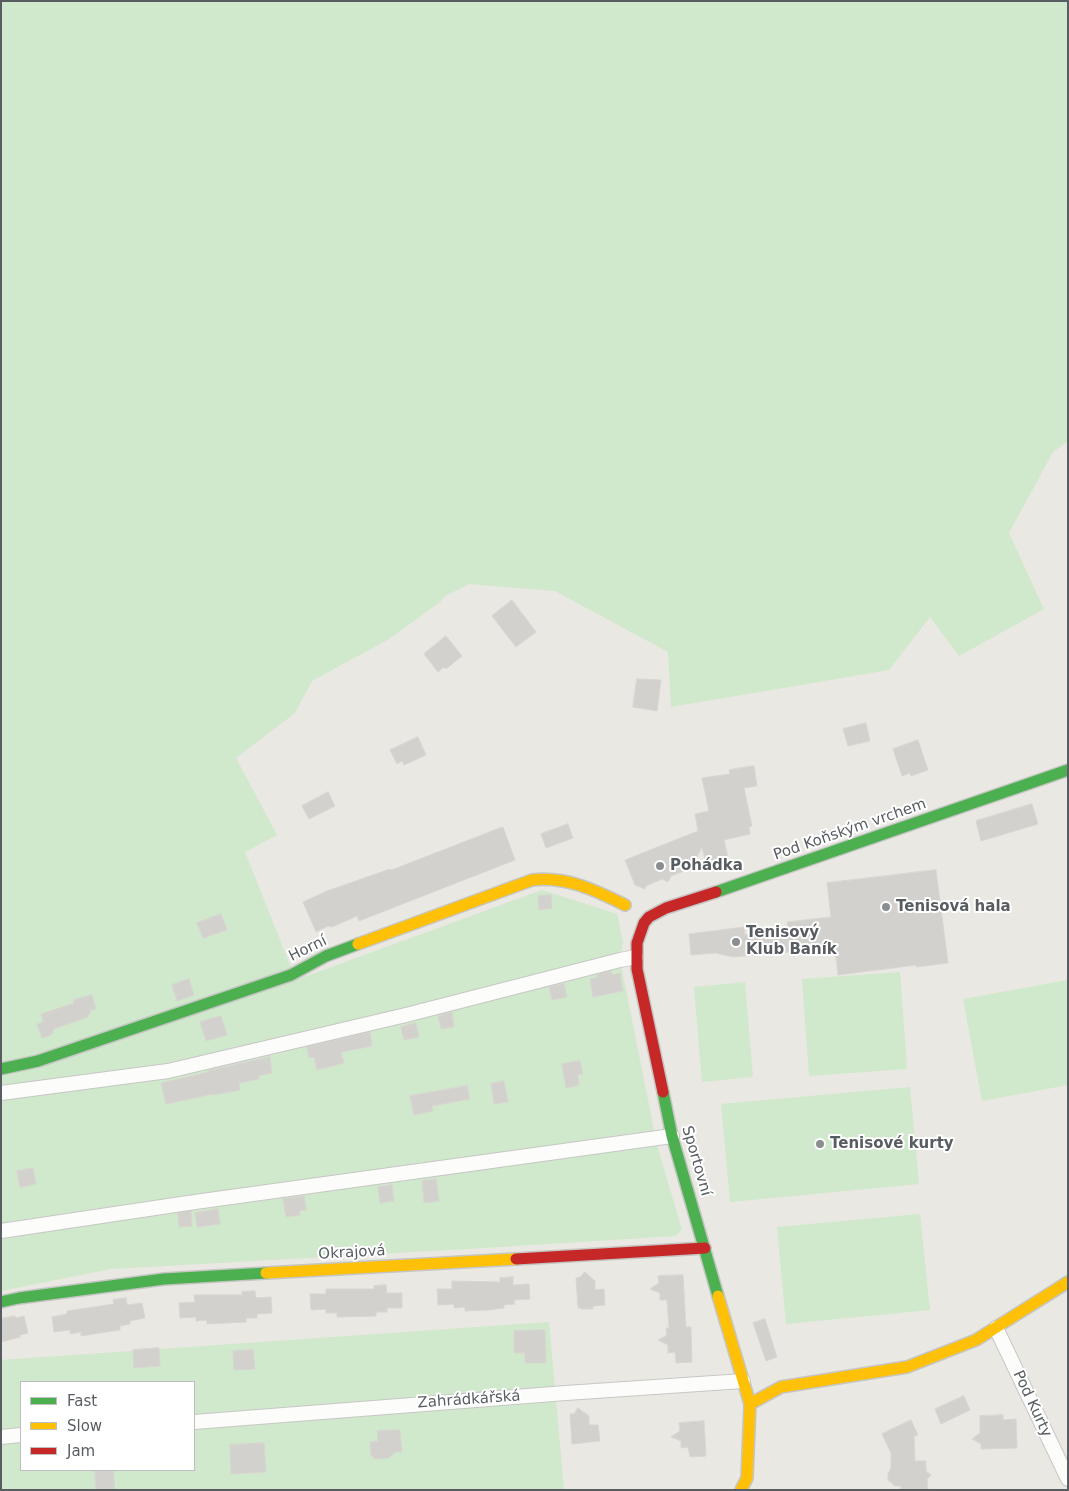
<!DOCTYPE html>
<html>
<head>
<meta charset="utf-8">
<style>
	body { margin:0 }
	#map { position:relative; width:1069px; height:1491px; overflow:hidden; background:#eae8e2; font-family:"DejaVu Sans",sans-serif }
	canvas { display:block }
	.frame { position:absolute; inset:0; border:2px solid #585d62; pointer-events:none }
	.legend { position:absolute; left:20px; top:1381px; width:175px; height:90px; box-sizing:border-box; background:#fff; border:1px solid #bcbec0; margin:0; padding:6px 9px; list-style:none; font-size:15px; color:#585d62 }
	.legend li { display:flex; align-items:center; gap:10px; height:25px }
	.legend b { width:25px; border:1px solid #bcbec0 }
</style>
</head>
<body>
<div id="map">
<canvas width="1069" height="1491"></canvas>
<div class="frame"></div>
<ul class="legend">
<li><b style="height:6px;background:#4caf50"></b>Fast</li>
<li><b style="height:6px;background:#ffc107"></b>Slow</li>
<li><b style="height:6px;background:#c62828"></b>Jam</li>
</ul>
</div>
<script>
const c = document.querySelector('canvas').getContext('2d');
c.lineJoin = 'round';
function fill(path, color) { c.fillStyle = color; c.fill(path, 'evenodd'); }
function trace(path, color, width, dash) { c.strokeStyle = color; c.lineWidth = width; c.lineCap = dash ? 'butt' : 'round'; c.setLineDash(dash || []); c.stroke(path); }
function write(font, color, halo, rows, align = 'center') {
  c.font = font + ' "DejaVu Sans",sans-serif'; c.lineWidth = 4; c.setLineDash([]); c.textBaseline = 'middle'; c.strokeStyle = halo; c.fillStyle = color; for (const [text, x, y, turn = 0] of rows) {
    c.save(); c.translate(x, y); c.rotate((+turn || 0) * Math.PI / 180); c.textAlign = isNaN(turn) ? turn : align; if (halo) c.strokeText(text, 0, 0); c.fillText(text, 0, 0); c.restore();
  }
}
fill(new Path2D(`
	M1 1H1068V441L1053 452 1009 533 1044 609 959 656 930 617 889 670 671 707 668 652 555 591 469 584 445 596 440 602 389 639 312 681 295 713 236 758 277 835 245 852 296 980 542 890 617 914 623 942 620 960 657 1145 682 1230 675 1236 468 1249 111 1269 1 1291Z
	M900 972 907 1069 809 1076 802 979Z
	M1068 980V1085L982 1101 963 999Z
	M745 982 753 1077 702 1082 694 987Z
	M910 1087 919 1184 730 1202 721 1104Z
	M920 1214 930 1310 786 1324 777 1227Z
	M549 1322 564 1490H1V1360ZM21 1382H194V1470H21Z`), '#d0e8cb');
const building = new Path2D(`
	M512 600 536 632 516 647 492 616Z
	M446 636 462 656 446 669 444 667 438 672 424 654Z
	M637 679 661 680 657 711 633 707Z
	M866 723 870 741 848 746 843 729Z
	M418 737 426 755 404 765 402 761 397 764 390 750Z
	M918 740 928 770 911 776 910 773 902 776 893 749Z
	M754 766 757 786 744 788 752 826 749 827 750 834 724 840 730 867 708 872 702 847 690 871 687 870 671 876 668 882 662 879 646 886 645 889 635 885 625 860 698 831 695 814 709 811 702 778 730 774 729 770Z
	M328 792 335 806 309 819 302 806Z
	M1032 804 1038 824 981 841 976 821Z
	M568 824 573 838 546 848 541 834Z
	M503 827 515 860 359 921 357 916 332 927 328 926 316 932 303 902 327 891 390 869 391 870Z
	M936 870 948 963 916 967V965L838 975 835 948 733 957 716 953 691 955 689 934 744 927 745 935 788 931 787 922 831 917 827 883Z
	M551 895 552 908 539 910 538 896Z
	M221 914 227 930 203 938 197 923Z
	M611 971 612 975 620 973 623 991 593 997 590 979 597 977V975Z
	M189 979 194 995 177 1001 172 985Z
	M564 984 567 997 552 1000 549 987Z
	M92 995 96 1009 91 1010 88 1017 54 1029 51 1035 42 1038 37 1024 43 1022 41 1014 74 1003V1000Z
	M452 1012 454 1027 441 1029 438 1016Z
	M221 1016 227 1035 206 1041 200 1022Z
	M416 1023 419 1037 404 1040 401 1027Z
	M370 1032 372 1046 341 1052 344 1063 317 1070 314 1057 309 1058 307 1047Z
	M270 1057 272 1073 258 1076 259 1079 239 1083 240 1090 213 1095V1094L166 1104 161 1083 208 1072V1071Z
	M580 1061 583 1074 578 1075 579 1085 566 1088 562 1064Z
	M504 1081 508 1102 494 1104 491 1084Z
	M467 1086 470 1099 432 1106 433 1111 414 1115 410 1096Z
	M33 1168 36 1184 20 1187 17 1171Z
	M436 1179 439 1201 424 1203 422 1181Z
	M392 1185 394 1201 380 1203 378 1187Z
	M304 1196 306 1210 300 1211V1215L286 1217 283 1199Z
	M218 1209 220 1224 197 1227 195 1213Z
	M191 1211 192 1226 179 1227 178 1213Z
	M585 1272 595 1281V1290L604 1289 605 1305 593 1306V1309H581V1308H578L576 1278 580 1277Z
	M683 1275 686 1327H691L692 1362 676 1363 675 1352 668 1353V1345L658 1340 667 1335 666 1328H669L667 1300H660V1293L650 1289 659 1283 658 1276Z
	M513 1277V1285L529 1284 530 1299 514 1300 515 1304 504 1305V1308L488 1310 465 1311V1307L454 1308V1304L438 1305 437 1289H452V1281L500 1282V1278Z
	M386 1285 387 1293H402V1308H387V1312H376V1316L337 1317V1313H326V1309L311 1310 310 1294H326V1289H374V1286Z
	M255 1291 256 1298 271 1297 272 1313 257 1314V1318H246V1322L207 1324V1320L196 1321V1317L180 1318 179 1303 195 1302 194 1295H242V1292Z
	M126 1298 127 1305 142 1303 145 1318 130 1321V1324L120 1326V1330L100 1333 81 1336V1332L70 1334V1330L54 1332 52 1317 67 1314V1311L114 1304 113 1300Z
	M15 1316 16 1318 24 1316 28 1333 20 1335V1337L1 1342V1319Z
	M765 1319 777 1357 766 1361 753 1323Z
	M545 1330 546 1363H525V1353H514V1331Z
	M159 1348 160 1366 134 1368 133 1350Z
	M253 1350 255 1369 234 1370 233 1351Z
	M964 1396 970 1410 941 1424 935 1409Z
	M578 1408 589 1416V1425H598L600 1441 572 1444 570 1414H574Z
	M1003 1415V1420L1016 1419 1017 1448 981 1449V1444L972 1439 980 1433V1416Z
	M911 1420 918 1435 914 1436 915 1461H926V1471L931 1475 927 1479 928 1490H901V1486H895L888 1480V1474L891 1468V1453L882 1434Z
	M704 1421 706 1456 690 1457 688 1447 681 1448V1441L671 1437 680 1431 679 1423Z
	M400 1430 402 1452H395L389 1458 375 1459 371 1455 370 1442 378 1441 377 1431Z
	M264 1443 266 1472 231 1474 230 1445Z
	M95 1470H113L115 1490H96Z`);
fill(building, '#d2d1cd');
trace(building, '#d9d6d1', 1);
const street = new Path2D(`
	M1 1093 168 1071 406 1015 620 960 636 957
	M1 1231 195 1202 672 1136
	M996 1328 1068 1479
	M194 1422 566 1393 743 1381
	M1 1437 21 1435`);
const fast = new Path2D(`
	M716 892 1068 770
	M1 1069 38 1061 291 975 326 956 358 944
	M663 1092 672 1136 718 1296
	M1 1302 19 1298 164 1279 266 1273`);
const slow = new Path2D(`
	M358 944 532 880C566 876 595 890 625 905
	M266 1273 516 1259
	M718 1296 750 1404 747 1478 741 1490
	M750 1404 781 1387 907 1367 976 1340 1068 1282`);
const jam = new Path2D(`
	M663 1092 637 969V943L644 923 649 917 666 908 716 892
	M516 1259 705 1248`);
trace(street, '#c7c7c6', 16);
trace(fast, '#c5c6c4', 14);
trace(slow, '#c5c6c4', 14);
trace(jam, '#c5c6c4', 14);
trace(street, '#fcfcfb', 14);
trace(fast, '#4caf50', 11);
trace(slow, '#ffc107', 11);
trace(jam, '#c62828', 11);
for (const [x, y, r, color] of [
	[660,866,5,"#8b8e8f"],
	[886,907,5,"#8b8e8f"],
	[736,942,5,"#8b8e8f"],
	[820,1144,5,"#8b8e8f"]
]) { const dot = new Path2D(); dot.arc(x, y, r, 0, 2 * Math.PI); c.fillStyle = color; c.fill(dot); trace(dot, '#fff', 2); }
write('15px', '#585d62', '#fff', [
	["Pod Koňským vrchem",850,830,-19],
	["Horní",308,949,-26],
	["Sportovní",696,1161,74],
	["Okrajová",352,1253,-3],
	["Zahrádkářská",469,1400,-4],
	["Pod Kurty",1032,1404,65]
]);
write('bold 15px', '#585d62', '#fff', [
	["Pohádka",670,866],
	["Tenisová hala",896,907],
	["Tenisový",746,933],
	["Klub Baník",746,950],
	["Tenisové kurty",830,1144]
], 'left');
</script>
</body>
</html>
